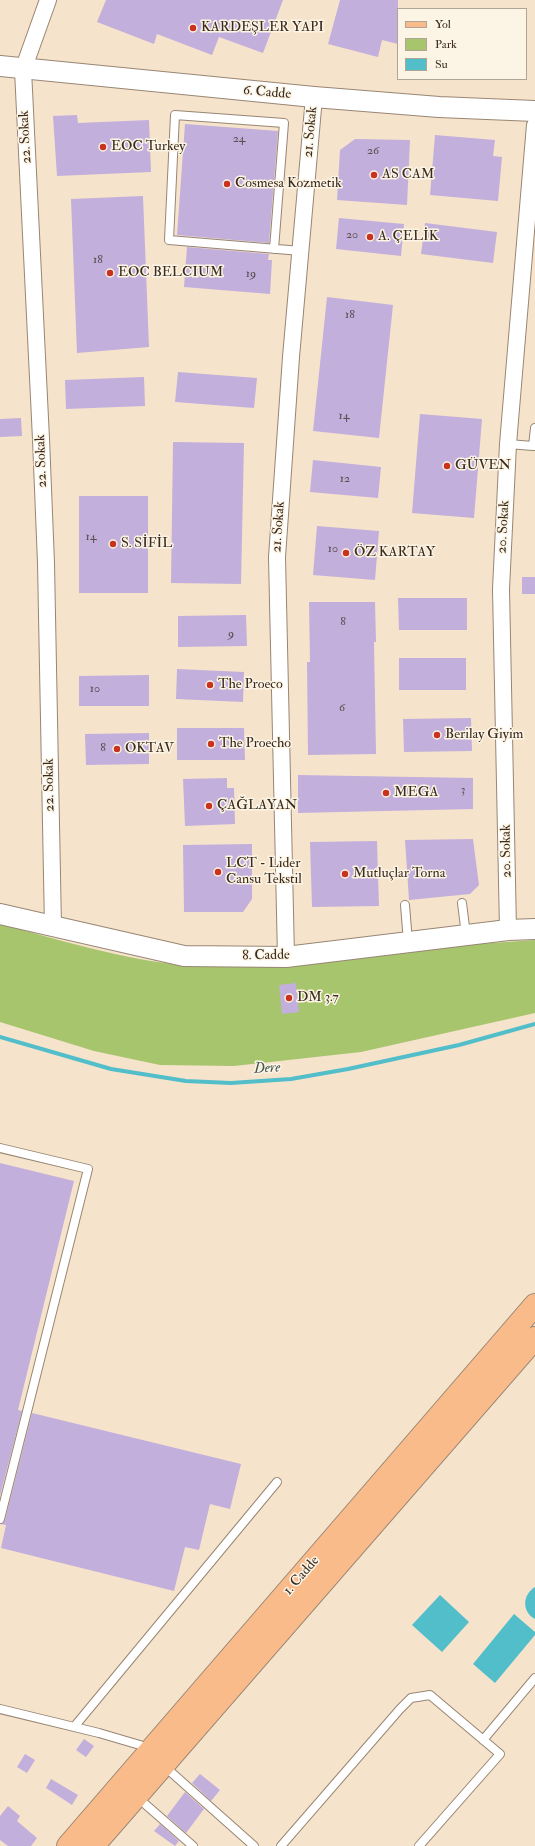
<!DOCTYPE html>
<html>
<head>
<meta charset="utf-8">
<style>
	body { margin:0 }
	#map { position:relative; width:535px; height:1846px; overflow:hidden; background:#f6e3cb; font-family:"IM FELL Double Pica",serif }
	canvas { display:block }
	.legend { position:absolute; left:397px; top:8px; width:130px; height:72px; box-sizing:border-box; background:#fcf5e5; border:1px solid #afa495; margin:0; padding:5px 7px; list-style:none; font-size:12px; color:#3b2a1e }
	.legend li { display:flex; align-items:center; gap:8px; height:20px }
	.legend b { width:20px; border:1px solid #afa495 }
</style>
</head>
<body>
<div id="map">
<canvas width="535" height="1846"></canvas>
<ul class="legend">
<li><b style="height:5px;background:#fabb8b"></b>Yol</li>
<li><b style="height:11px;background:#a6c56d"></b>Park</li>
<li><b style="height:11px;background:#51beca"></b>Su</li>
</ul>
</div>
<script>
const c = document.querySelector('canvas').getContext('2d');
c.lineJoin = 'round';
function fill(path, color) { c.fillStyle = color; c.fill(path, 'evenodd'); }
function trace(path, color, width, dash) { c.strokeStyle = color; c.lineWidth = width; c.lineCap = dash ? 'butt' : 'round'; c.setLineDash(dash || []); c.stroke(path); }
function write(font, color, halo, rows, align = 'center') {
  c.font = font + ' "IM FELL Double Pica",serif'; c.lineWidth = 3; c.setLineDash([]); c.textBaseline = 'middle'; c.strokeStyle = halo; c.fillStyle = color; for (const [text, x, y, turn = 0] of rows) {
    c.save(); c.translate(x, y); c.rotate((+turn || 0) * Math.PI / 180); c.textAlign = isNaN(turn) ? turn : align; if (halo) c.strokeText(text, 0, 0); c.fillText(text, 0, 0); c.restore();
  }
}
fill(new Path2D(`
	M0 924C67 942 135 963 204 967L376 951 535 940V1013L361 1052 234 1066 160 1065 94 1051 0 1022Z`), '#a6c56d');
fill(new Path2D(`
	M535 1587V1619C522 1612 522 1595 535 1587Z
	M440 1595 469 1622 442 1652 412 1625Z
	M514 1614 535 1632V1635L495 1683 473 1664Z`), '#51beca');
trace(new Path2D(`
	M0 1037 111 1069 186 1081 231 1083 291 1079 348 1069 459 1045 535 1024`), '#51beca', 4);
fill(new Path2D(`
	M106 0H283L263 53 219 37 212 55 157 34 154 44 97 22Z
	M340 0H398V44L382 40 378 57 328 44Z
	M77 115 78 123 149 120 151 172 57 176 53 116Z
	M185 124 278 131 269 243 177 235Z
	M435 135 495 140 493 156 502 157 498 201 430 195Z
	M355 139 410 140 407 205 337 200 340 150Z
	M143 196 149 347 77 353 71 199Z
	M339 218 404 224 401 256 336 249Z
	M425 223 497 232 493 263 421 254Z
	M187 247 269 254 268 260H272L270 294 184 287Z
	M327 297 393 305 379 438 313 431Z
	M178 372 257 378 254 408 175 402Z
	M144 377 145 406 66 409 65 380Z
	M420 414 482 419 474 518 412 513Z
	M21 418 22 436 0 437V419Z
	M173 442 244 443 241 584 171 583Z
	M313 460 381 467 378 498 310 492Z
	M79 496H148V593H79Z
	M317 526 379 531 375 580 313 575Z
	M522 577H535V594H522Z
	M398 598H467V630H399Z
	M309 602H375L376 642H374L376 754 308 755 307 662H310Z
	M246 615 247 646 178 647V616Z
	M399 658H466V690H399Z
	M177 669 244 672 243 702 176 699Z
	M149 675V706H79V676Z
	M471 718 472 751 404 752 403 719Z
	M177 728H244L245 760H177Z
	M149 733V764L86 765 85 734Z
	M298 775 473 778V809L298 813Z
	M227 778V788H234L235 824 185 826 183 779Z
	M473 839 479 885 470 894 409 900 405 840Z
	M377 841 379 906 312 907 310 842Z
	M252 844V899L243 912H184L183 845Z
	M296 983 299 1012 282 1014 279 985Z
	M0 1163 74 1181 18 1410 22 1411 0 1496Z
	M32 1413 241 1464 230 1509 210 1504 199 1550 185 1547 174 1591 1 1548 6 1525 0 1524 5 1520Z
	M84 1739 94 1746 86 1757 76 1750Z
	M25 1754 35 1760 27 1773 17 1767Z
	M200 1774 220 1790 211 1801 192 1783Z
	M51 1779 78 1795 72 1805 46 1788Z
	M185 1792 204 1809 186 1833 167 1816Z
	M8 1806 20 1816 17 1821 37 1838 31 1846H8L0 1840V1816Z
	M160 1824 179 1841 175 1846 154 1831Z`), '#c2afdc');
const service = new Path2D(`
	M274 249 284 123 175 115 169 240 301 251
	M535 428 533 446H535
	M508 444 533 446
	M462 903 466 935
	M405 905 408 942
	M0 1148 88 1169 0 1519
	M0 1709 99 1733 150 1748
	M74 1727 277 1482
	M483 1740 535 1678
	M163 1765 254 1846
	M137 1797 193 1846
	M281 1846 400 1709 411 1698 430 1695 500 1754 419 1846`);
const minor = new Path2D(`
	M48 0 23 70 41 439 46 563 53 927
	M508 930 501 589 508 444 535 125
	M286 957 277 557 291 357 314 97`);
const tertiary = new Path2D(`
	M0 66 314 97 439 107 535 111
	M0 914 184 956 286 957 508 930 535 929`);
const primary = new Path2D(`
	M68 1846 535 1305
	M93 1846 535 1338`);
trace(service, '#988674', 10);
trace(minor, '#988674', 18);
trace(tertiary, '#988674', 22);
trace(primary, '#988674', 24);
trace(service, '#fff', 8);
trace(minor, '#fff', 16);
trace(tertiary, '#fff', 20);
trace(primary, '#fabb8b', 22);
for (const [x, y, r, color] of [
	[193,28,4,"#c8321e"],
	[103,147,4,"#c8321e"],
	[374,175,4,"#c8321e"],
	[227,184,4,"#c8321e"],
	[370,237,4,"#c8321e"],
	[110,273,4,"#c8321e"],
	[447,466,4,"#c8321e"],
	[113,544,4,"#c8321e"],
	[346,553,4,"#c8321e"],
	[210,685,4,"#c8321e"],
	[437,735,4,"#c8321e"],
	[211,744,4,"#c8321e"],
	[117,749,4,"#c8321e"],
	[386,793,4,"#c8321e"],
	[209,806,4,"#c8321e"],
	[218,872,4,"#c8321e"],
	[345,874,4,"#c8321e"],
	[289,998,4,"#c8321e"]
]) { const dot = new Path2D(); dot.arc(x, y, r, 0, 2 * Math.PI); c.fillStyle = color; c.fill(dot); trace(dot, '#fcf5e5', 1.5); }
write('12px', '#5d4b4e', null, [
	["24",239,139],
	["26",373,151],
	["20",352,235],
	["18",98,260],
	["19",251,274],
	["18",350,315],
	["14",344,416],
	["12",345,479],
	["14",91,537],
	["10",333,549],
	["8",343,622],
	["9",231,634],
	["10",95,689],
	["6",342,708],
	["8",103,748],
	["3",463,790]
]);
write('14px', '#3b2a1e', '#fcf5e5', [
	["KARDEŞLER YAPI",201,28],
	["EOC Turkey",111,147],
	["AS CAM",382,175],
	["Cosmesa Kozmetik",235,184],
	["A. ÇELİK",378,237],
	["EOC BELCIUM",118,273],
	["GÜVEN",455,466],
	["S. SİFİL",121,544],
	["ÖZ KARTAY",354,553],
	["The Proeco",218,685],
	["Berilay Giyim",445,735],
	["The Proecho",219,744],
	["OKTAV",125,749],
	["MEGA",394,793],
	["ÇAĞLAYAN",217,806],
	["LCT - Lider",226,864],
	["Cansu Tekstil",226,880],
	["Mutluçlar Torna",353,874],
	["DM 3.7",297,998]
], 'left');
write('14px', '#3b2a1e', '#fcf5e5', [
	["6. Cadde",267,93,5],
	["21. Sokak",311,132,-85],
	["22. Sokak",26,137,-93],
	["22. Sokak",42,461,-92],
	["21. Sokak",279,527,-86],
	["20. Sokak",504,527,-87],
	["22. Sokak",50,785,-91],
	["20. Sokak",507,851,-91],
	["8. Cadde",266,956,-1],
	["1. Cadde",302,1576,-49]
]);
write('italic 15px', '#425652', '#fcf5e5', [
	["Dere",267,1069,-3]
]);
</script>
</body>
</html>
